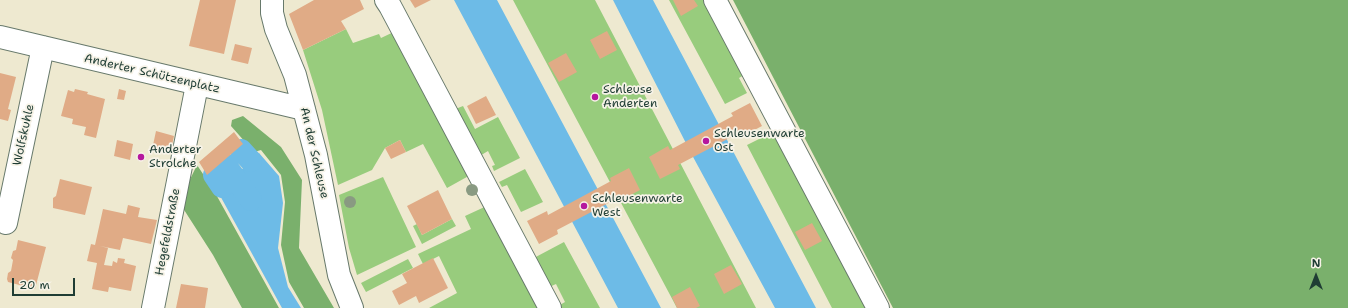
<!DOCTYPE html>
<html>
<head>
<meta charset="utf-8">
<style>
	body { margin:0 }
	#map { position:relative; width:1348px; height:308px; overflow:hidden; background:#eee9d0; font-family:"Shantell Sans",sans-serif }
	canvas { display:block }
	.north { position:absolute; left:1296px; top:256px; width:40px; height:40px; -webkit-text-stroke:3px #f7f3e8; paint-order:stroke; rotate:0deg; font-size:11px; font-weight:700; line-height:16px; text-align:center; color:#1f3d34 }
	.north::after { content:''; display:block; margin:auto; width:14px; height:18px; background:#1f3d34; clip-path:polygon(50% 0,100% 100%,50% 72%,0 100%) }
	.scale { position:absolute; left:12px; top:278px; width:63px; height:18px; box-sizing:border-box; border:2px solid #1f3d34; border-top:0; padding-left:5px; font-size:12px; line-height:14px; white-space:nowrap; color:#1f3d34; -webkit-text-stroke:3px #f7f3e8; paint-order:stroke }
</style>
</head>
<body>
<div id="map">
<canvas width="1348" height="308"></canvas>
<div class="north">N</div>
<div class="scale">20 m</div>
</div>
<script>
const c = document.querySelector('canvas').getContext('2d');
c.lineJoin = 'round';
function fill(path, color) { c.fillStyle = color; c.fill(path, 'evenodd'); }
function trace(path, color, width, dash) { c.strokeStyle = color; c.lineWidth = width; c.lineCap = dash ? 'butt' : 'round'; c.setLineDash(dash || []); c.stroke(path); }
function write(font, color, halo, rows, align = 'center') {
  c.font = font + ' "Shantell Sans",sans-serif'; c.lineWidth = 3.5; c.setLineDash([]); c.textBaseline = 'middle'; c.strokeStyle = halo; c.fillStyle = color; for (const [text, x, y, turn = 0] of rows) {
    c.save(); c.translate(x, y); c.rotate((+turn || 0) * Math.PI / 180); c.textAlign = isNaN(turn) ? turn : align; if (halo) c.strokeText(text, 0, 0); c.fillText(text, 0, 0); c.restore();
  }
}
fill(new Path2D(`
	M513 0H595L756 308H677Z
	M669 0H711L749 72 739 78 747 93 725 104Z
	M346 29 353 43 379 34 381 38 400 29 474 173 447 188 423 144 406 152 400 140 385 148 372 170 338 185 322 110 303 50Z
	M463 106 475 129 498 117 520 158 494 171 492 166 495 165 488 151 478 157 453 110Z
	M773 132 875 308H832L747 145Z
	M525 169 543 202 521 212 507 185 502 187 499 182Z
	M383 177 416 247 357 275 349 248 339 195Z
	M491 204 546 308H429L457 293 439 256 423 264 418 254 471 229 465 216Z
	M452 219 456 226 422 244 413 226 417 224 422 235Z
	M564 242 600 308H559L558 306 565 302 556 284 547 288 532 259Z
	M408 259 413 268 366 292 361 283Z`), '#98cc7d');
fill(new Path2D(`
	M733 0H1348V308H893Z
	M243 116 281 147 302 180 299 248 334 308H304L289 282 281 245 285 202 281 175 261 150 254 152 231 126 232 120Z
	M197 165 213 189 279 308H242L213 255 179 202Z`), '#7ab06c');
fill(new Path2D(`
	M454 0H497L661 308H618Z
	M613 0H653L816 308H775L692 155Z
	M259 153 279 176 283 203 278 248 288 287 301 308H282L218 192Z`), '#6dbbe7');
trace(new Path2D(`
	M241 150 251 161
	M225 164 251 200
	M214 175 222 187`), '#6dbbe7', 22);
fill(new Path2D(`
	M200 0H236L224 54 189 46Z
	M314 0H360L364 9 341 21 346 29 303 50 289 14Z
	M410 0H431L415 8Z
	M673 0H694L698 6 681 16Z
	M607 31 617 50 600 59 590 40Z
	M235 44 252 48 248 64 231 60Z
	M566 53 577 72 559 82 548 63Z
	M0 73 16 77 8 109 11 110 8 121 0 119Z
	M75 89 88 92 87 94 105 99 96 138 84 135 86 127 72 124 73 119 61 116 68 90 74 92Z
	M119 89 126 91 124 100 117 99Z
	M486 96 496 115 476 124 467 106Z
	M750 103 762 126 743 136 741 132 678 165 680 169 660 179 649 157 668 146 670 150 733 116 731 113Z
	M156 131 174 136 170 154 152 150Z
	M234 132 243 144 207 175 199 162Z
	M117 140 133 144 130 160 114 156Z
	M400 140 406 152 391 159 385 148Z
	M629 168 640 190 621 200 620 197 557 230 558 234 539 244 527 221 547 211 548 215 611 181 610 178Z
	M60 179 92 187 85 215 53 208V198L56 196Z
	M438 190 452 219 422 235 407 206Z
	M128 205 140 208 138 217 157 220 151 244 123 238 120 250 100 246 108 248 104 265 112 266 113 261 117 263 118 258 125 259 124 263 136 266 131 291 109 287 108 292 92 289 97 263 87 261 91 244 95 245 103 209 126 214Z
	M812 223 822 241 805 250 795 232Z
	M18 240 46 247 35 289 8 282 7 279 8 273 11 271 13 260 11 258 13 251 16 250Z
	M433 258 448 288 419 303 416 296 399 305 392 291 407 283 402 274Z
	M731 265 742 284 724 294 714 274Z
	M181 284 208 288 205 308H176Z
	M690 287 700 306 696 308H677L672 297Z`), '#e0ab86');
const minor = new Path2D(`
	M272 0V13L276 29 295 75 316 155 339 275 352 308
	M386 0 390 6 550 308
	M715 0 878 308
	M0 37 304 109
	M6 223 43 47
	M153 308 197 85`);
trace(minor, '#67796b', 24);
trace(minor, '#fff', 22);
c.fillStyle = '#899a82';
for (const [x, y] of [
	[472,190],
	[350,202]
]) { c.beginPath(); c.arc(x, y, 6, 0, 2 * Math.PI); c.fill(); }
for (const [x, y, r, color] of [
	[595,97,4,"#b5179e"],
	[706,141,4,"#b5179e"],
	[141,157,4,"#b5179e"],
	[584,206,4,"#b5179e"]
]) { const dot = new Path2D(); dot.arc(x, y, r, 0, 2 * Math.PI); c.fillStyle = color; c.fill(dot); trace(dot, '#f7f3e8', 1.5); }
write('12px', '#1f3d34', '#f7f3e8', [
	["Anderter Schützenplatz",152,74,13],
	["Wolfskuhle",24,135,-78],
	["An der Schleuse",314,153,77],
	["Hegefeldstraße",168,232,-79]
]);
write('12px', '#1f3d34', '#f7f3e8', [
	["Schleuse",603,90],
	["Anderten",603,104],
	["Schleusenwarte",714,134],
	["Ost",714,148],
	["Anderter",149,150],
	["Strolche",149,164],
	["Schleusenwarte",592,199],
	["West",592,213]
], 'left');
</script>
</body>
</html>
